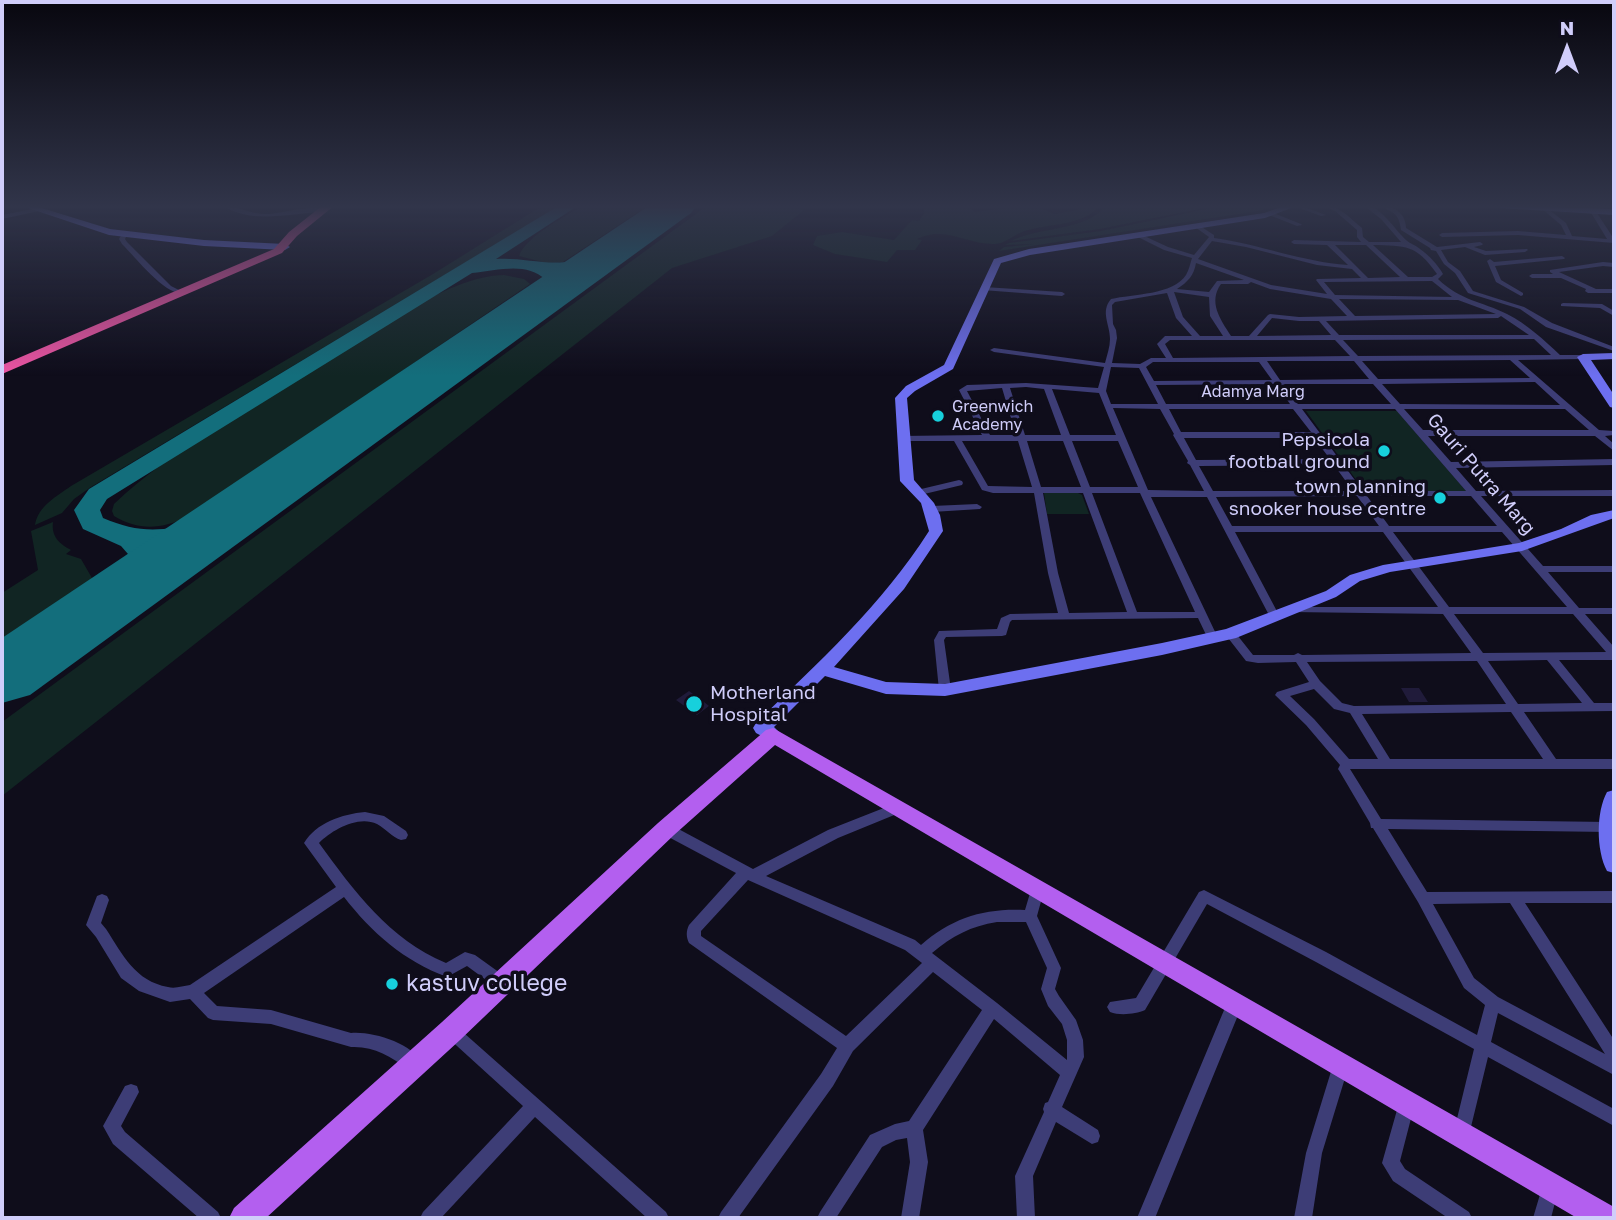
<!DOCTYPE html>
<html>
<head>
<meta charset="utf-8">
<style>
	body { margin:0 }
	#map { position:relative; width:1616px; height:1220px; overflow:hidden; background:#0f0d1b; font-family:"Golos Text",sans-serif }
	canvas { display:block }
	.frame { position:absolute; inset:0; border:4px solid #d0cdfa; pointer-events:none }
	.north { position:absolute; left:1532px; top:14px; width:70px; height:70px; -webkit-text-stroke:5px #0f0d1b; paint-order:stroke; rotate:0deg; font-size:19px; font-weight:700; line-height:28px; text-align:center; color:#d0cdfa }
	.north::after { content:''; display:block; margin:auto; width:24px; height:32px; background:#d0cdfa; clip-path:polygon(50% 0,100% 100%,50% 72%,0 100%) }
</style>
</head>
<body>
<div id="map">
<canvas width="1616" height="1220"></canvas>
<div class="frame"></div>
<div class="north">N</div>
</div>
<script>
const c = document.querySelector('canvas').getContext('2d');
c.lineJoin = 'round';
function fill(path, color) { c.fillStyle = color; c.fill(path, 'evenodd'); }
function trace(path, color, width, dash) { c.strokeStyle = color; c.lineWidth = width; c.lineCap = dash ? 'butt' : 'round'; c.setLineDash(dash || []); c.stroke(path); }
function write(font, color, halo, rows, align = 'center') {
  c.font = font + ' "Golos Text",sans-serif'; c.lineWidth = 7; c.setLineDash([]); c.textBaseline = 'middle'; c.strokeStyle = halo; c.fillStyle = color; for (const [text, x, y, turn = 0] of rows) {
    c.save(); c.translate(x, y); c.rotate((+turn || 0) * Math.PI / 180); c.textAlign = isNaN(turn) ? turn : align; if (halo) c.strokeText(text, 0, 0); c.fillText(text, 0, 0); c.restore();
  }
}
fill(new Path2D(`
	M584 205H649L563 262 546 263 519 256C526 236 566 216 584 205Z
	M708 205H781L804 210 772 236 672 268 2 796V722Z
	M912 205H966L975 212 1031 205 1055 214 1078 210 1089 205H1100C1083 227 1049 223 1025 231 1015 234 1004 244 995 244 967 245 945 225 917 239L922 240 915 250H897L887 262 835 254 813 245 817 236 842 232 894 240 912 220 919 221 924 213V207Z
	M1107 205H1219L1100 229 1011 241C1040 226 1085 232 1107 205Z
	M1225 205H1279L1258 211 999 251 1004 247 1035 244 1005 245 1009 243 1101 231Z
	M542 206 556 208 91 487 74 499 62 513 35 525C38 506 57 496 71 486L433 274Z
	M504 275 524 279 530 284 187 517C163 529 138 531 114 516L112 511 114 504C171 450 243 413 310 372 359 342 447 275 504 275Z
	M1306 411H1397L1467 492H1365Z
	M1076 492 1082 495 1089 514H1047L1044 493Z
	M53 522C51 537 60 544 71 550L66 554 81 559 92 578 88 588 2 646V593L38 570 31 531Z`), '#112523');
fill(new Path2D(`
	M560 205H579L496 259C522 257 547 266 572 261 583 259 593 253 604 256L607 260 604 264 560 273 565 279 561 295H547L544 291 546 280C526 261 497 271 472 273L107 499 100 510 103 518C138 533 164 533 199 520 213 514 225 507 240 510L244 516 240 522 201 537 151 546 156 553 144 589 134 592 124 589 120 583 128 554 121 546 83 529 74 510 89 489Z`), '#136e7c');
fill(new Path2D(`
	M650 205H697L691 213 30 695 2 703V638Z`), '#136e7c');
fill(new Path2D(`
	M1401 688H1419L1428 702H1409Z
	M689 691 704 702 709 706 697 715 676 700Z`), '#201b3a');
fill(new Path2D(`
	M221 205C236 205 249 214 265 214 284 214 308 204 326 210L323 212C288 213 253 225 221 205Z
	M1291 205H1299L1326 215 1321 216Z
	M1322 205C1339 205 1350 218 1362 228L1363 237 1369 242H1401L1381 219 1363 205C1381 205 1394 229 1406 240 1410 244 1416 245 1420 249 1429 255 1438 265 1443 274L1438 279C1461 301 1481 301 1507 314 1527 324 1544 340 1560 355H1586V359H1583L1518 360 1599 430 1614 431V435L1605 436 1614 444V451L1595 436H1428L1451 462 1614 459V465L1456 468 1476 491 1614 490V496H1481L1543 566H1614V572H1548L1579 608H1614V614H1585L1614 647V660H1559L1594 703H1614V711L1524 712 1556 759H1614V769H1350L1381 819 1609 822 1614 823V831L1609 832 1388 829 1427 892 1614 891V903H1525L1614 1040V1075L1498 1013 1491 1042 1614 1109V1126L1488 1057 1469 1135 1467 1141 1461 1143 1455 1141 1453 1135 1474 1049 1316 962 1207 904 1145 1010C1136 1014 1120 1016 1110 1012L1107 1007 1110 1002 1136 998 1199 892 1204 890 1326 952 1477 1035 1485 1005 1464 988 1418 902 1373 828H1371L1370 823 1340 772 1338 769 1340 765 1306 725 1275 695 1277 692 1309 682 1296 662 1258 663 1246 661 1225 634 1230 630 1234 631 1253 655H1294L1298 653 1302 655 1471 653 1443 614 1291 612 1290 610 1291 608 1295 607H1438L1383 532H1235L1280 617 1275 620 1270 617 1207 497H1151L1218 638 1217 641H1209L1198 618 1012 620 1010 622 1006 635 1002 636 946 637 944 640 951 690 949 693H941L939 690 934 640 939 631 997 629 1001 618 1010 614 1058 613 1048 573 1034 493H993L982 490 954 441H903L899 438 900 436 982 435 959 390 967 385 1026 383 1098 388 1104 367 994 352 990 350 994 348 1105 363C1107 355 1110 347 1110 339 1110 324 1100 312 1111 299 1133 294 1173 295 1186 275 1189 270 1190 264 1192 258L1164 250 1136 236V234H1140L1168 247 1194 255 1209 237 1195 227V225L1197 224 1214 235V238C1259 244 1302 262 1348 265L1327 245 1294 244 1291 242 1294 240 1361 242 1357 237V230L1335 211ZM1212 241 1246 247 1317 265 1352 269 1361 278 1317 279 1316 280 1327 294 1271 285 1198 259ZM1335 245H1366L1400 277 1368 278ZM1373 245C1406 246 1416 244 1437 274L1432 277H1408ZM1196 263 1244 280 1217 281 1209 292 1177 289C1188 282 1194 275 1196 263ZM1432 281 1452 297 1335 295 1324 282ZM1251 282 1270 289 1331 299 1347 316 1299 317 1270 314 1268 315 1249 336H1231C1220 319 1208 302 1221 284H1248ZM1174 292 1209 297 1210 316 1223 336H1200L1183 317ZM1167 293 1176 318 1192 336H1165L1157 344 1166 358H1151L1140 364 1112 363 1117 338 1116 330 1113 324 1112 305 1115 302ZM1339 299 1458 300 1496 314 1355 316ZM1501 316 1529 335H1339L1326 321 1498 318ZM1272 318 1299 321H1319L1331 335 1257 336ZM1534 339 1551 355 1358 356 1343 340ZM1170 340H1335L1350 356 1173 358 1165 344ZM1510 360 1530 378 1378 379 1362 361ZM1267 361H1354L1369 379 1280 380ZM1153 362H1259L1272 380 1154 381 1146 367ZM1111 367 1139 368 1158 404H1111L1106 391ZM1535 382 1560 405 1400 404 1382 384ZM1276 384 1290 404H1166L1156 385ZM1284 384H1373L1391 404H1298ZM1026 387 1044 389 1061 435H1025L1010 388ZM1002 388 1016 435H990L967 391ZM1052 389 1099 393 1116 435H1070ZM1113 408 1160 409 1174 434 1173 435 1188 461 1187 463 1190 465 1204 491 1148 490ZM1169 409H1293L1311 432H1181ZM1302 409H1395L1466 491H1363ZM1404 409H1565L1589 430H1423ZM1184 438H1314L1330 459 1196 460ZM962 441H1018L1032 487 988 486ZM1027 441H1063L1081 487H1041ZM1072 441H1118L1138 487H1090ZM1334 465 1353 491H1213L1199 466ZM1043 493H1083L1127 612 1069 613 1058 573ZM1092 493H1140L1195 612H1137ZM1357 496 1379 526H1232L1216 497ZM1367 496H1471L1497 526H1389ZM1393 532H1502L1567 607H1449ZM1454 614H1573L1606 652 1483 653ZM1547 660 1582 703 1518 704 1488 661ZM1477 661 1506 704 1354 706 1342 703 1320 681 1307 662ZM1314 689 1334 709 1350 713 1378 759H1349L1314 719 1290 696ZM1511 712 1543 759H1390L1362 714ZM1510 903 1605 1054 1498 997 1474 978 1433 904Z
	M1377 205C1392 205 1406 212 1406 228L1437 247 1480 242 1483 244 1482 245 1474 247 1486 251 1527 249 1528 250 1525 252 1485 255 1465 247 1441 250 1448 262 1460 271 1473 291 1524 307 1552 323 1614 347V351L1546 327 1520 309 1468 293 1455 273 1444 264 1436 251 1431 250 1430 248 1401 230C1399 212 1392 212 1377 205Z
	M1543 205 1566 223 1572 236 1607 239 1590 211 1595 210 1614 239V243L1518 235 1442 237 1439 235 1442 233 1518 231 1566 235 1561 225 1541 208 1540 207Z
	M37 208 40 210 39 211 2 219V215Z
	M1271 212 1301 224 1302 225 1297 226 1269 215 1268 214Z
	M125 231 128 233 125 239 127 242 171 286 183 292V294C163 293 137 259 122 244L119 239 123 232Z
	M1562 256 1565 258 1564 259 1495 266 1501 280 1523 293V295L1521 296 1496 282 1487 261 1490 259 1494 262Z
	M1603 262 1614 263V267L1603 266 1559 272 1596 289H1614V293H1588L1585 291 1586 289 1561 278H1532L1529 276 1532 274H1553L1550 272V270Z
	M984 287 1062 292 1065 294 1062 296 982 290 981 289Z
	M1563 303 1602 304 1614 311V316L1600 308 1561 306V304Z
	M959 480 962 481 963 483 962 485 920 495 915 492 917 490Z
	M977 504 982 507 980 509 932 512 927 509 932 506Z
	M899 802 904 803 905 807 904 811 838 838 766 876 915 940 921 945C952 918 984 908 1025 910L1033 883 1038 881 1043 883 1045 887 1037 916 1061 968 1055 989 1059 996 1076 1020 1083 1040 1084 1057 1062 1107 1098 1130 1100 1136 1098 1142 1092 1144 1056 1122 1033 1176 1035 1218H1017L1015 1176 1044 1112 1043 1109 1045 1103 1048 1102 1060 1075 994 1019 923 1130 928 1162 919 1218H901L910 1162 907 1138 896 1140 882 1147 836 1218H817L820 1212 870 1135 895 1124 909 1121 982 1010 933 972 853 1051 833 1086 738 1218H718L721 1212 821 1074 837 1048 689 943C686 937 686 931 689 925L736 873 661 833 659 829 661 825 666 824 671 825 753 869 828 830ZM748 880 905 950 922 963 846 1036 701 936V931ZM997 922H1026L1047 968 1041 989 1048 1006 1062 1024 1067 1040V1060L997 1003 932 953C952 936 971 926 997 922Z
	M365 812 384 816 406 831 408 835 406 839 401 840C392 837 386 829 377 824 358 815 332 830 319 843 354 891 389 939 446 963L465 952 475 955 507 978 509 983 507 988 502 990 497 988 467 966 447 977C404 961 372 933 344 897L204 993 217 1006 271 1010 351 1033C372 1031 413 1043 422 1064L420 1069 414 1072 408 1069C390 1056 374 1046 351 1047L271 1024 213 1020 208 1018 190 999 170 1002 139 991 121 978 96 937 86 925 97 896 102 894 107 896 109 900 101 923 106 929C123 955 135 981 168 987 175 989 183 986 190 985L336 887 304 843C316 823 342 814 365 812Z
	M1235 996 1240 998 1243 1003 1155 1218H1137L1227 1003 1230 998Z
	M451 1024 456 1026 666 1212 669 1218H647L535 1117 441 1218H420L423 1212 523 1106 446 1036 443 1031 446 1026Z
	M1341 1057 1347 1060 1349 1065 1322 1153 1312 1218H1294L1306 1153 1333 1065 1335 1060Z
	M131 1084 137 1086 139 1092 121 1126 125 1132 218 1212 221 1218H199L113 1144 103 1126 125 1086Z
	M1407 1095 1413 1097 1415 1103 1400 1161 1405 1169 1469 1212 1472 1218H1448L1393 1181 1382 1163 1399 1103 1401 1097Z
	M1550 1178 1556 1181 1559 1187 1551 1218H1533L1544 1181Z`), '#3d3d76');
fill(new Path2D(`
	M19 205H32L110 229 204 240 285 244 290 247 285 250 204 246 109 235Z
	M1287 205H1299L1265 218 1030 255 1001 263 953 369 915 391 907 398 914 480 934 503 940 515 943 531 904 589 834 667 886 682 945 684 1162 643 1226 629 1326 591 1350 575 1383 565 1519 543 1561 529 1591 515 1614 510V518L1522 551 1390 572 1360 581 1336 597 1236 638 1162 655 945 696 886 694 825 676 774 727 782 735 779 740 773 742 756 733 753 728 756 723C818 663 882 605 929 531L921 503 900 481 895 398 906 386 944 365 994 259 1029 249 1264 213Z
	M1496 205 1614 209V215L1500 208Z
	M1614 353V359L1591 360 1614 395V408L1610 407 1577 357 1583 354Z
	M1614 790V873L1607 871C1596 850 1596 812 1607 792Z`), '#6d6ff0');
fill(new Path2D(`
	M773 728 1614 1207V1218H1577L775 745 674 835 460 1040 266 1218H229L234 1208 442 1022 658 823 766 730Z`), '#b35fef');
fill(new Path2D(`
	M323 205H335L297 236 282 253 2 374V365L274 249 289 232Z`), '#ed54a3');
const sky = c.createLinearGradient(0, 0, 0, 376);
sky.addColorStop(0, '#08070f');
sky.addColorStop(0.55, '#31354a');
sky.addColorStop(1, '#31354a00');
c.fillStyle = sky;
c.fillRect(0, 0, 1616, 376);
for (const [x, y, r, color] of [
	[938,416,7,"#17d0dc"],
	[1384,451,7,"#17d0dc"],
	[1440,498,7,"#17d0dc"],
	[694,704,9,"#17d0dc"],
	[392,984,7,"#17d0dc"]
]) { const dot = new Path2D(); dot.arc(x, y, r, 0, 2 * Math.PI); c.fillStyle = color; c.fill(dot); trace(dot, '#0f0d1b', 2.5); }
write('16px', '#d0cdfa', '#0f0d1b', [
	["Adamya Marg",1253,392]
]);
write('16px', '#d0cdfa', '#0f0d1b', [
	["Greenwich",952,407],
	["Academy",952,425]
], 'left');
write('19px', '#d0cdfa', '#0f0d1b', [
	["Pepsicola",1370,440],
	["football ground",1370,462],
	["town planning",1426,487],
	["snooker house centre",1426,509],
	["Motherland",710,693,"left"],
	["Hospital",710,715,"left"]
], 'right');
write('19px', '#d0cdfa', '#0f0d1b', [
	["Gauri Putra Marg",1481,474,49]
]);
write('23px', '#d0cdfa', '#0f0d1b', [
	["kastuv college",406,984]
], 'left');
</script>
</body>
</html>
